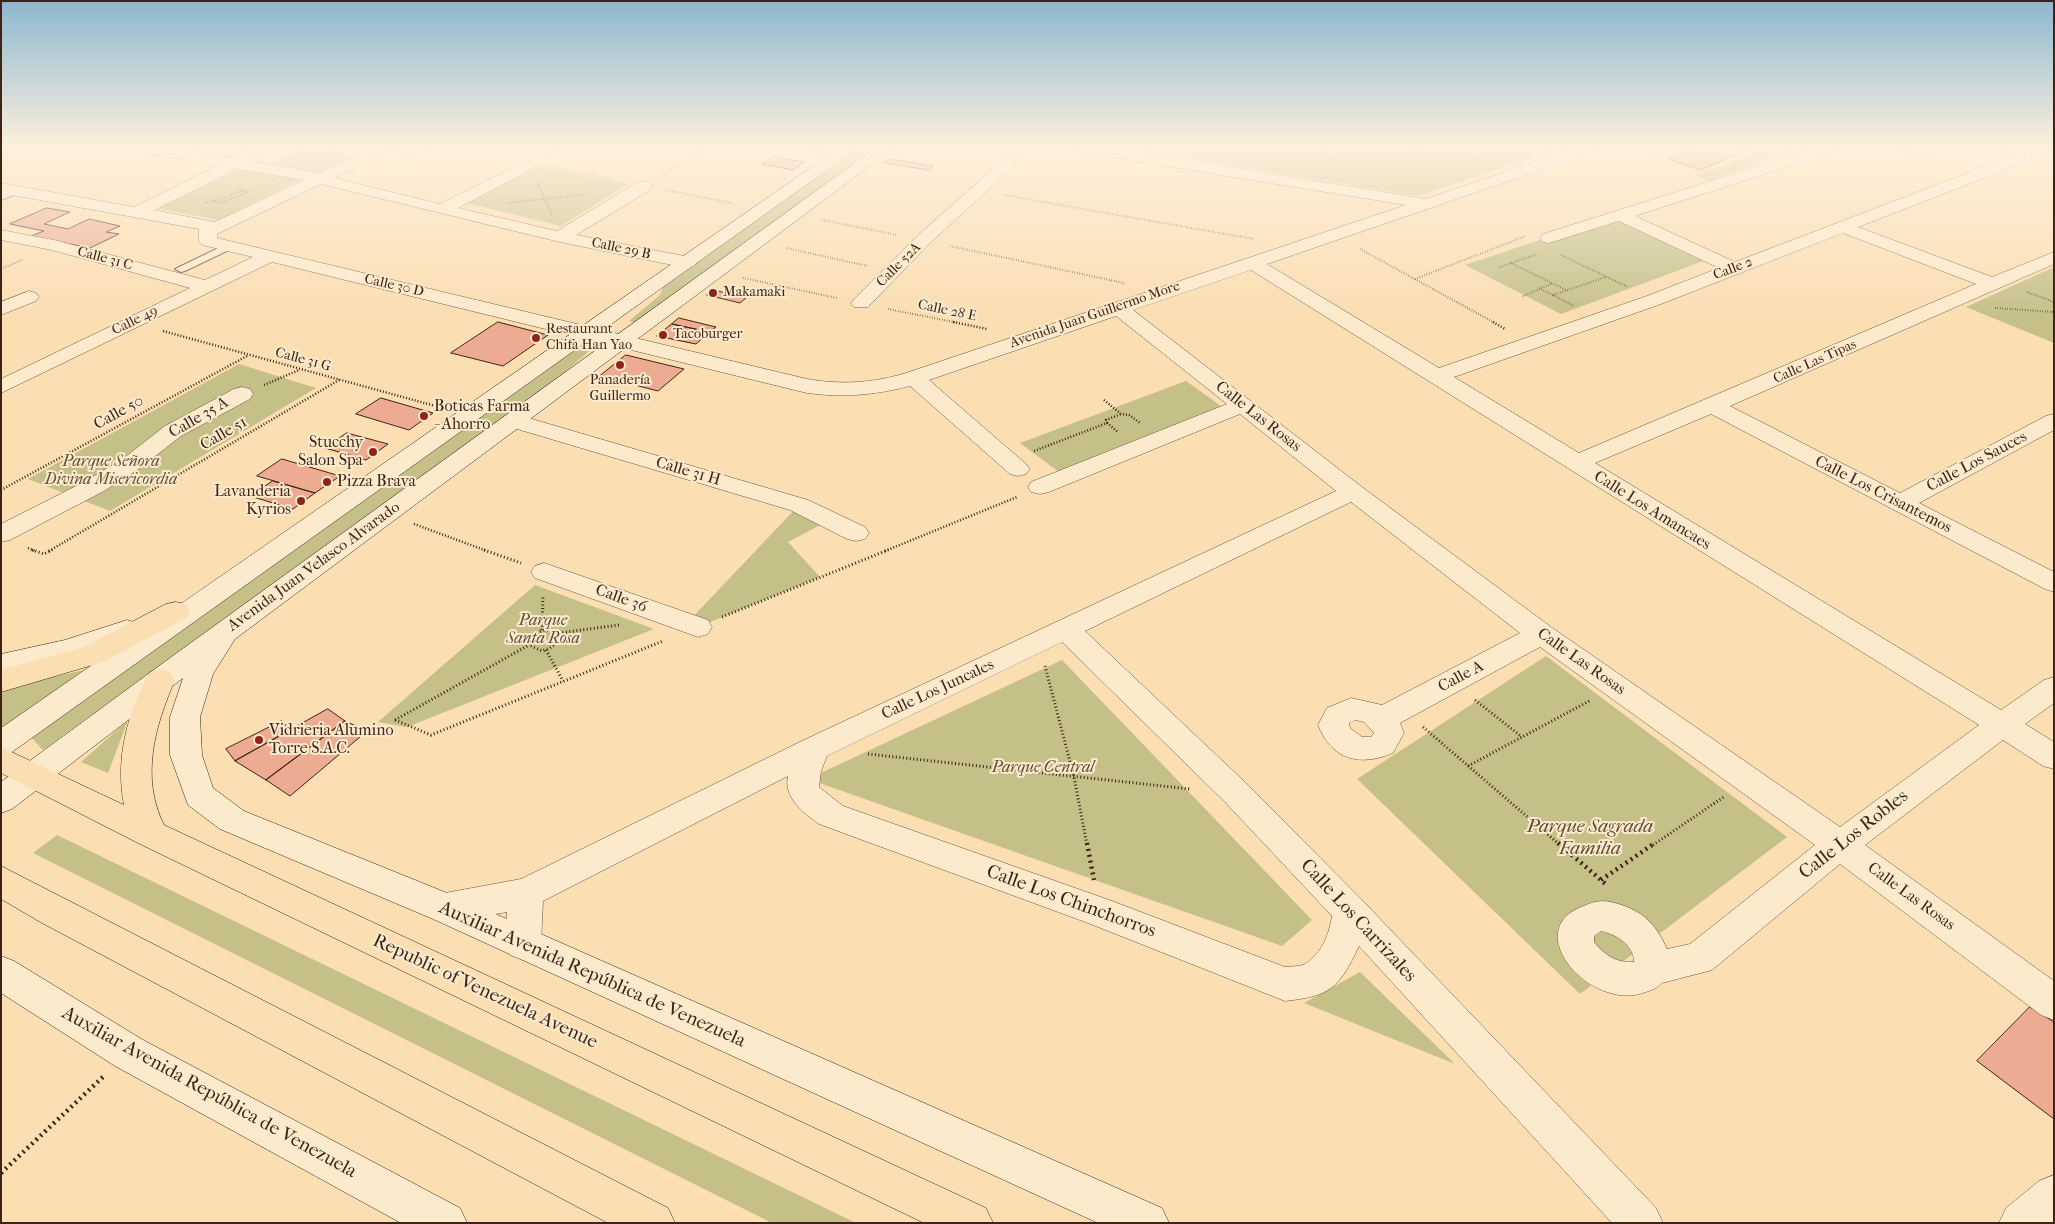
<!DOCTYPE html>
<html>
<head>
<meta charset="utf-8">
<style>
	body { margin:0 }
	#map { position:relative; width:2055px; height:1224px; overflow:hidden; background:#fbdeb2; font-family:"IM FELL French Canon",serif }
	canvas { display:block }
	.frame { position:absolute; inset:0; border:2px solid #3e2417; pointer-events:none }
</style>
</head>
<body>
<div id="map">
<canvas width="2055" height="1224"></canvas>
<div class="frame"></div>
</div>
<script>
const c = document.querySelector('canvas').getContext('2d');
c.lineJoin = 'round';
function fill(path, color) { c.fillStyle = color; c.fill(path, 'evenodd'); }
function trace(path, color, width, dash) { c.strokeStyle = color; c.lineWidth = width; c.lineCap = dash ? 'butt' : 'round'; c.setLineDash(dash || []); c.stroke(path); }
function write(font, color, halo, rows, align = 'center') {
  c.font = font + ' "IM FELL French Canon",serif'; c.lineWidth = 4; c.setLineDash([]); c.textBaseline = 'middle'; c.strokeStyle = halo; c.fillStyle = color; for (const [text, x, y, turn = 0] of rows) {
    c.save(); c.translate(x, y); c.rotate((+turn || 0) * Math.PI / 180); c.textAlign = isNaN(turn) ? turn : align; if (halo) c.strokeText(text, 0, 0); c.fillText(text, 0, 0); c.restore();
  }
}
fill(new Path2D(`
	M307 147H309L358 157 319 174 269 164Z
	M860 147H878L637 323 629 321 660 295 664 284Z
	M1121 147H1563L1418 196Z
	M1750 147H1804L1709 181 1695 176 1760 151Z
	M537 166 628 184 561 226 466 203Z
	M235 167 299 180 219 220 154 208Z
	M1611 216 1709 259 1561 314 1465 265Z
	M2054 267V343L1966 307Z
	M582 342 593 348 548 386 43 750 28 734Z
	M239 364 316 388 110 511 28 479Z
	M1186 381 1221 406 1059 472 1020 443Z
	M799 505 828 521 788 542 820 577 698 627 687 623Z
	M535 585 654 629 407 727 378 722Z
	M1546 656 1787 837 1580 994 1357 779Z
	M1062 660 1312 920 1282 946 808 779Z
	M84 670 1 729V688Z
	M128 720 108 773 81 762Z
	M57 835 856 1223H772L33 853Z
	M1360 972 1455 1064 1304 1003Z`), '#c4c088');
const building = new Path2D(`
	M794 147H825L819 151Z
	M1639 147H1673L1658 153Z
	M1698 147H1740L1748 150 1700 170 1668 159Z
	M773 157 804 162 793 170 762 164Z
	M890 159 933 166 929 170 885 163Z
	M47 208 70 212 44 224 68 229 89 219 120 226 106 232 119 234 90 248 31 236 44 231 10 224Z
	M714 290 746 298 740 303 707 295Z
	M679 318 716 327 709 332 672 324Z
	M498 322 548 335 503 366 451 353Z
	M672 324 709 332 696 344 657 336Z
	M626 355 684 369 658 391 600 376Z
	M381 398 433 413 409 430 356 414Z
	M347 433 388 444 366 460 325 448Z
	M282 459 340 476 315 493 257 476Z
	M273 481 315 493 293 509 250 496Z
	M328 709 345 721 266 780 235 761Z
	M282 721 290 730 235 761 226 749Z
	M345 721 367 731 290 796 266 780Z
	M2030 1007 2054 1022V1119L1977 1061Z`);
fill(building, '#edab92');
trace(building, '#3e2417', 1);
const lane = new Path2D(`
	M16 188 19 189V193L1 200V193Z
	M229 243 233 244V248L185 271 181 272 175 269Z`);
const street = new Path2D(`
	M132 147H167L233 158 256 147H276L273 150 251 161 319 173 356 156 325 150 322 147H359L397 153 411 147H432L429 150 399 163 374 159 334 178 440 204 528 160 536 165 534 168 458 208 557 231 638 182H650L652 186 650 190 576 235 694 258 696 262 694 266 687 268 560 242 321 184 217 234V238L807 379C841 385 873 383 906 373L1406 205 1079 152 1071 147H1107L1426 199 1579 147H1602L1599 150 1267 264 1439 368 1647 296 1719 268 1619 221 1549 243 1543 242 1540 238 1543 234 1819 147H1842L1839 150 1635 216 1735 262 2015 155 2004 150 2001 147 2028 149 2032 157 2030 160 1858 227 1992 277 2054 252V264L1730 406 1900 493 2046 416 2054 414V430L1919 503 2054 572V592L2045 589 1711 414 1595 463 2001 710 2044 680 2054 677V703L2025 724 2054 742V769L2043 766 2003 740 1865 845 2054 981V1020L2041 1015 1840 864 1712 970 1662 983C1658 988 1652 990 1646 992 1592 1013 1522 933 1579 908 1592 902 1601 899 1615 903 1642 910 1656 924 1667 949L1690 944 1815 845 1540 647 1400 723 1404 733 1393 753C1360 767 1332 760 1318 725L1327 708 1351 698 1382 705 1520 633 1351 502 1085 631 1247 784 1362 900 1656 1208 1663 1223H1612L1359 946C1339 988 1331 996 1285 1001L1088 923 819 824C804 813 783 798 788 776L543 901 541 944 536 955 523 960 510 955 505 944 507 912 445 923 433 919 427 908 433 897 445 893 521 879 804 740 1336 491 1240 414 1049 492 1040 494 1031 492 1028 487 1031 482 1227 404 1116 316 929 380 1026 464 1030 469 1026 474 1018 476 1010 474 910 386C875 395 843 398 807 393L272 262 1 393V379L190 288 52 250 1 240V230L54 240 205 280 253 257 202 245 199 241V229L1 193V183L134 207 219 165 140 152ZM237 169 304 180 215 222 154 210ZM1843 233 1976 284 1579 453 1454 377 1661 304ZM1251 270 1979 725 1840 827 1551 627 1362 487 1133 310ZM1062 642 1225 802 1332 916C1329 935 1322 953 1305 964 1300 967 1291 966 1285 967L1112 901 843 806 819 787 821 771 827 756ZM1355 720 1364 722 1374 733 1371 737H1362L1350 728 1349 723ZM1601 931C1616 934 1634 945 1634 962 1617 963 1605 956 1594 942V936Z
	M1018 147H1035L929 244 868 307H854L851 303 854 299 917 236Z
	M29 291 36 293 39 297 36 301 1 315V302Z
	M242 387 250 389 253 394 250 399 181 436 140 468 104 491 10 540 1 542V524L86 481 124 458 165 426 234 389Z
	M515 414 808 500 865 527 869 533 865 539 856 541 847 539 790 510 507 426 504 421 507 416Z
	M544 563 708 620 712 627 708 634 698 637 535 578 531 572 535 566Z
	M2054 1175V1223H1999L2006 1208 2039 1181Z`);
const secondary = new Path2D(`
	M841 147H859L12 752 1 756V728L128 640 65 660 1 674V654L65 640 127 620 137 623 141 630 140 632Z
	M877 147H895L235 639 213 674 200 717 202 755 213 788 244 811 457 897 1162 1208 1169 1223H1098L433 919 220 829 188 805 170 755V717L183 678 12 809 1 813V782L170 658Z
	M1 956 14 961 143 1040 460 1208 467 1223H401L115 1066 1 993Z`);
const primary = new Path2D(`
	M176 602 186 604 190 611 186 618 103 662 1 692V670L84 647 166 604Z
	M160 669 170 672 175 680C155 726 140 777 164 825L986 1208 993 1223H924L140 844 1 773V747L124 805C115 759 127 713 150 672Z
	M1 866 668 1208 675 1223H608L42 923 1 899Z`);
trace(lane, '#6d523e', 2);
trace(street, '#6d523e', 1);
trace(secondary, '#3e2417', 1);
trace(primary, '#3e2417', 1);
trace(new Path2D(`
	M1267 147 1278 160
	M1409 147 1474 157 1487 163
	M1742 147 1754 151
	M1890 147 1946 165
	M1323 148 1335 150 1341 155 1330 158 1316 154V151Z
	M1856 151 1867 147
	M545 156 563 147
	M2044 157 2054 158
	M550 167 612 179
	M662 175 710 147
	M537 182 552 215
	M243 190 249 192 220 203 215 201Z
	M665 190 732 203
	M1004 195 1254 239
	M205 203 215 201
	M508 203 587 194
	M822 220 897 235
	M950 246 1124 283
	M786 248 868 266
	M1360 249 1495 323
	M1561 255 1628 287
	M1511 263 1566 290
	M1500 267 1537 254
	M1 269 22 260
	M743 278 837 298
	M1415 279 1526 236
	M1539 288 1574 306
	M2027 292 2054 302
	M1553 295 1606 277
	M1523 296 1551 284
	M1995 308 2054 312
	M888 309 959 323`), '#3e2417', 2, [0.5, 2]);
trace(new Path2D(`
	M953 322 987 329
	M1493 322 1505 329
	M163 331 439 407
	M264 385 299 370
	M1104 400 1121 414 1129 415 1140 423
	M1107 423 1118 432
	M1034 451 1107 423 1106 420 1121 414
	M1 490 247 356
	M414 524 487 551
	M28 548 35 551
	M49 551 339 380
	M885 551 1017 497`), '#3e2417', 2.5, [1, 2]);
trace(new Path2D(`
	M32 550 44 554 52 550
	M484 550 521 563
	M722 617 888 550
	M542 630 543 596
	M551 630 559 633 561 639 550 648 542 651 529 645C531 634 541 629 551 630Z
	M559 633 619 625
	M546 650 563 681
	M1045 666 1074 777 1087 845
	M1475 700 1522 737
	M395 720 431 735 663 641
	M395 720 529 645
	M1423 727 1560 845
	M868 754 1190 789
	M1468 766 1591 700
	M1653 845 1725 796`), '#3e2417', 3, [1, 2.5]);
trace(new Path2D(`
	M1087 843 1094 880
	M1558 843 1608 886
	M1601 880 1655 843
	M1 1173 105 1075`), '#3e2417', 4.5, [2, 4]);
fill(lane, '#fceacd');
fill(street, '#fceacd');
fill(secondary, '#fceacd');
fill(primary, '#fbdeb2');
const sky = c.createLinearGradient(0, 0, 0, 318);
sky.addColorStop(0, '#8bb7d0');
sky.addColorStop(0.46, '#fdf0dc');
sky.addColorStop(1, '#fdf0dc00');
c.fillStyle = sky;
c.fillRect(0, 0, 2055, 318);
for (const [x, y, r, color] of [
	[713,293,5,"#8f2418"],
	[663,335,5,"#8f2418"],
	[536,338,5,"#8f2418"],
	[620,365,5,"#8f2418"],
	[424,416,5,"#8f2418"],
	[373,452,5,"#8f2418"],
	[327,482,5,"#8f2418"],
	[301,501,5,"#8f2418"],
	[259,740,5,"#8f2418"]
]) { const dot = new Path2D(); dot.arc(x, y, r, 0, 2 * Math.PI); c.fillStyle = color; c.fill(dot); trace(dot, '#fceacd', 2); }
write('14px', '#3e2417', '#fceacd', [
	["Calle 29 B",621,249,12],
	["Calle 31 C",105,259,15],
	["Calle 52A",899,265,-45],
	["Calle 2",1733,269,-21],
	["Calle 30 D",394,286,13],
	["Calle 28 E",947,311,12],
	["Avenida Juan Guillermo More",1095,315,-19],
	["Calle 49",135,321,-26],
	["Calle 31 G",303,360,15],
	["Calle Las Tipas",1815,362,-24]
]);
write('14px', '#3e2417', '#fceacd', [
	["Makamaki",723,293],
	["Restaurant",546,330],
	["Chifa Han Yao",546,346],
	["Tacoburger",673,335],
	["Panadería",620,381,"center"],
	["Guillermo",620,397,"center"]
], 'left');
write('16px', '#3e2417', '#fceacd', [
	["Boticas Farma",434,407],
	["- Ahorro",434,425],
	["Stucchy",363,443,"right"],
	["Salon Spa",363,461,"right"],
	["Pizza Brava",337,482],
	["Lavanderia",291,492,"right"],
	["Kyrios",291,510,"right"],
	["Vidrieria Alumino",269,731],
	["Torre S.A.C.",269,749]
], 'left');
write('16px', '#3e2417', '#fceacd', [
	["Calle 50",119,413,-29],
	["Calle Las Rosas",1258,417,38],
	["Calle 35 A",199,418,-30],
	["Calle 51",224,434,-30],
	["Calle Los Sauces",1977,462,-28],
	["Calle 31 H",688,472,16],
	["Calle Los Crisantemos",1883,495,27],
	["Calle Los Amancaes",1652,511,32],
	["Avenida Juan Velasco Alvarado",314,567,-36],
	["Calle 36",621,599,20],
	["Calle Las Rosas",1581,662,35],
	["Calle A",1461,677,-28],
	["Calle Los Juncales",938,690,-25],
	["Calle Las Rosas",1911,897,36]
]);
write('italic 16px', '#604b33', '#fceacd', [
	["Parque Señora",111,462],
	["Divina Misericordia",111,480],
	["Parque",543,621],
	["Santa Rosa",543,639],
	["Parque Central",1043,768]
]);
write('italic 19px', '#604b33', '#fceacd', [
	["Parque Sagrada",1590,827],
	["Familia",1590,849]
]);
write('19px', '#3e2417', '#fceacd', [
	["Calle Los Robles",1854,835,-38],
	["Calle Los Chinchorros",1071,902,20],
	["Calle Los Carrizales",1358,921,47],
	["Auxiliar Avenida República de Venezuela",592,975,24],
	["Republic of Venezuela Avenue",485,992,25],
	["Auxiliar Avenida República de Venezuela",209,1093,29]
]);
</script>
</body>
</html>
